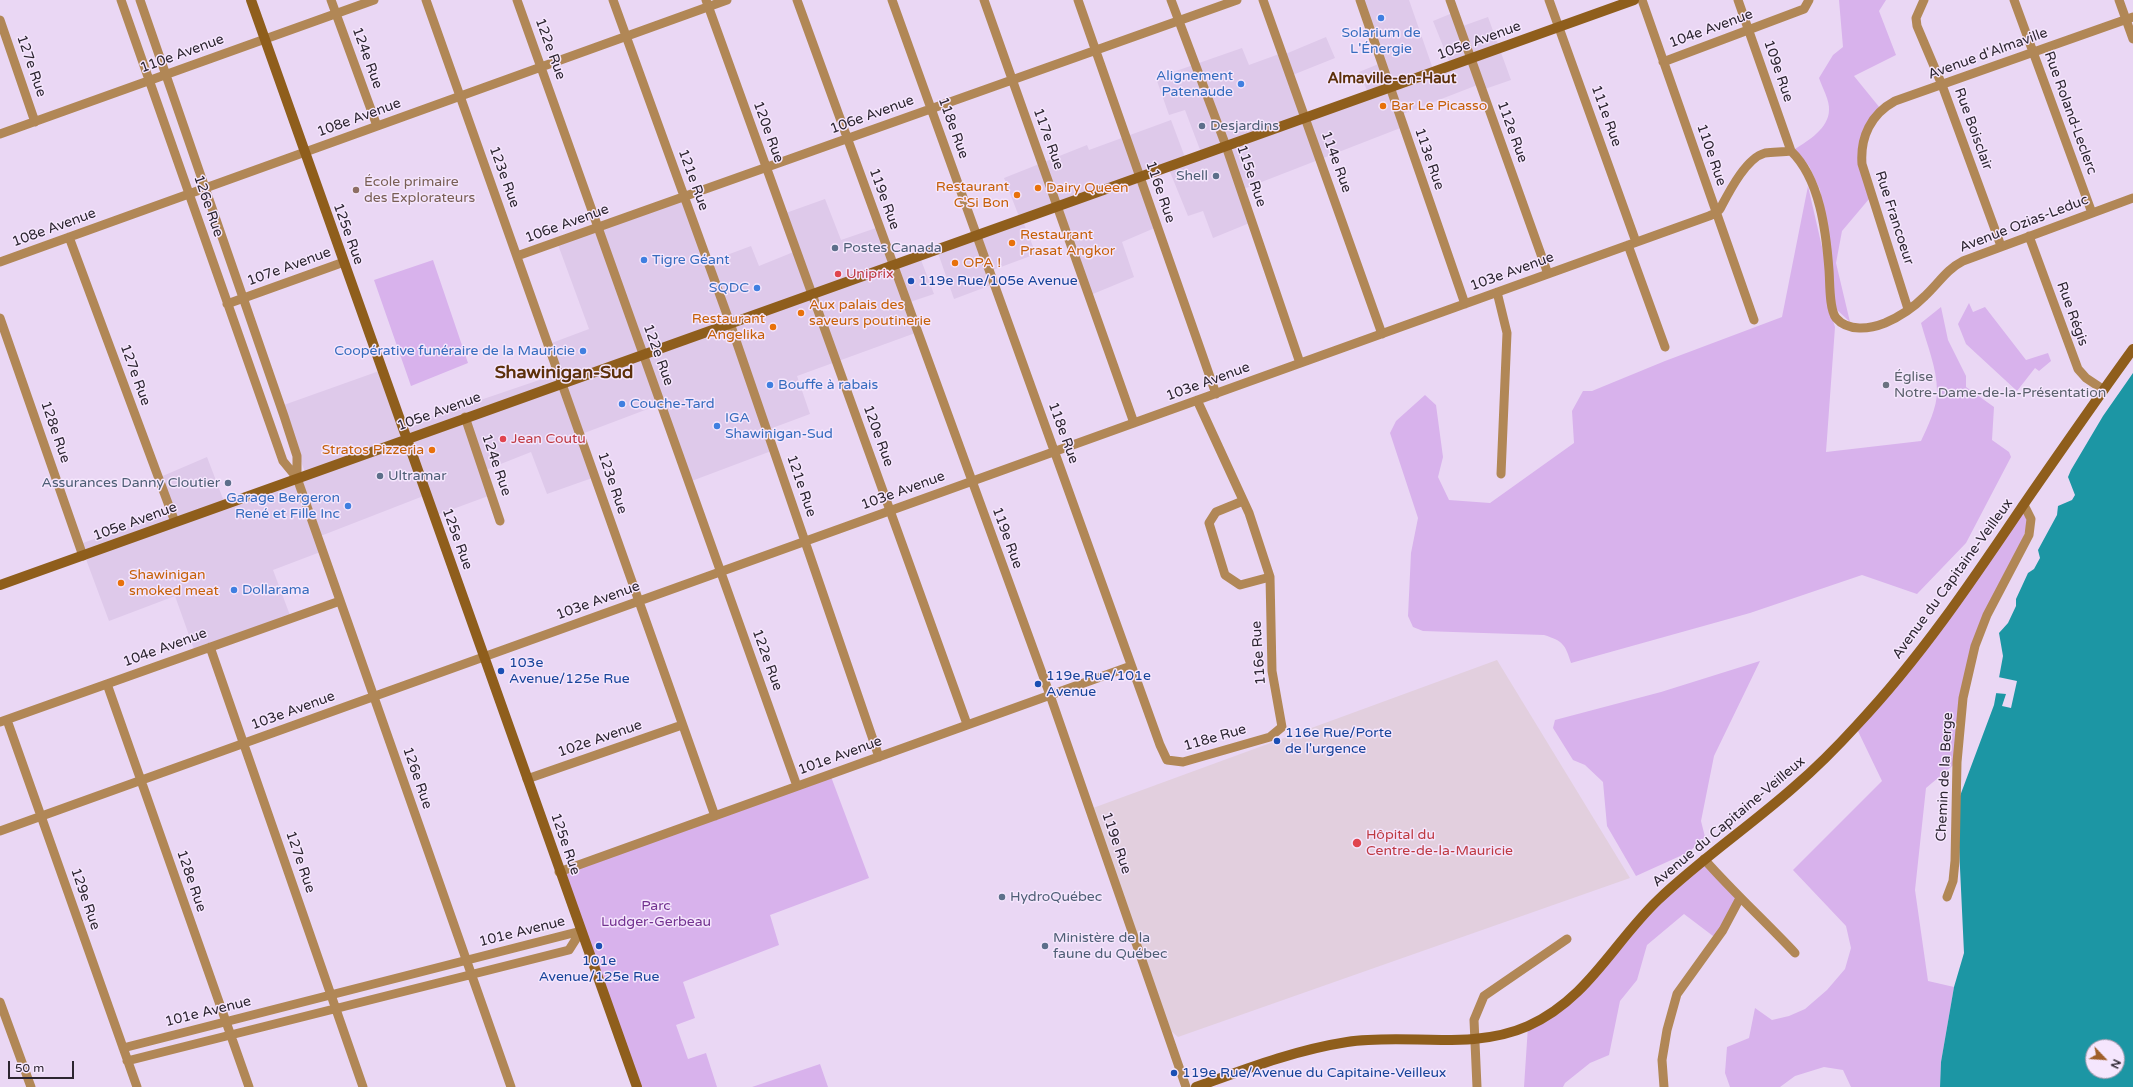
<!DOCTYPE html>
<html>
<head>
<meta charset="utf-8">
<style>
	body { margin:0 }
	#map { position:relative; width:2133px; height:1087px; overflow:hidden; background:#ead7f4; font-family:"Varela Round",sans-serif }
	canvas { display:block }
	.north { position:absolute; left:2085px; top:1039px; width:40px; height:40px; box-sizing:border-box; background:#f5e6fd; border:1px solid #a599ab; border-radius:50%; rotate:115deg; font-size:11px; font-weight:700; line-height:16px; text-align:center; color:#2c2530 }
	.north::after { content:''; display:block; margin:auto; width:14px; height:18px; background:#9f5e29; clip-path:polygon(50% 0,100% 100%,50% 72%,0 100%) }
	.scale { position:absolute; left:8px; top:1061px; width:66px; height:18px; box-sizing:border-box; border:2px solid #2c2530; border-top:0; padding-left:5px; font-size:12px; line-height:14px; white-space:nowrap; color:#2c2530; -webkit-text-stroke:3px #f5e6fd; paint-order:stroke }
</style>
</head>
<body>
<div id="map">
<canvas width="2133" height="1087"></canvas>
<div class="north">N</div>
<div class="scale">50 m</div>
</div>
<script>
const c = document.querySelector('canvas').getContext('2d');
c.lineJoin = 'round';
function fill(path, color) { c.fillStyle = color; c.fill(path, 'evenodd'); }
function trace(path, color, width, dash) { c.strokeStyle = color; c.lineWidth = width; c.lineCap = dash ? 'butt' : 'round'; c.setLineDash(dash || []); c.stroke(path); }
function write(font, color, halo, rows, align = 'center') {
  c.font = font + ' "Varela Round",sans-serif'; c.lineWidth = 3; c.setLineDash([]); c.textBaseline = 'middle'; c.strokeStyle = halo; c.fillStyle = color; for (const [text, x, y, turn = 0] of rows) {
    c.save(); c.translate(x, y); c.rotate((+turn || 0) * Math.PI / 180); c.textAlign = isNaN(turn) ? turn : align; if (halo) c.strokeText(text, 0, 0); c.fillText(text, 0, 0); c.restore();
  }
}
fill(new Path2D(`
	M1360 0H1409L1434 72 1451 66 1433 21 1455 12 1460 27 1488 17 1511 80 1482 90 1480 84 1400 115 1403 127 1241 190 1252 222 1213 238 1203 211 1188 216 1168 167 1140 177 1157 227 1122 242 1134 277 1088 296 1057 206 1022 219 1036 254 990 271 994 284 954 299 938 253 921 260 934 294 907 303 918 332 797 376 810 414 767 430 774 450 689 482 661 404 579 435 595 477 547 494 531 452 483 471 491 495 434 516 426 495 318 537 323 551 273 570 291 618 195 652 175 596 109 621 87 562 83 543 170 511 158 478 207 457 225 504 306 475 281 406 382 370 404 426 554 375 549 344 589 329 557 242 684 197 708 262 751 246 759 266 796 251 783 214 825 199 841 240 879 227 893 265 1020 219 1004 178 1087 145 1089 150 1171 120 1186 160 1202 155 1185 110 1169 115 1156 78 1242 48 1249 65 1282 53 1283 55 1326 37 1335 58 1290 76 1305 118 1369 95 1359 72 1381 63Z`), '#dec9ea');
fill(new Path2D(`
	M1497 660 1630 878 1178 1037 1164 1025 1093 808Z`), '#e2cfde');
fill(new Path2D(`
	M1839 0H1886L1879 11 1896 55 1854 76 1880 108 1862 138 1869 199 1842 231 1836 263 1850 322 1836 309 1820 190 1809 166 1795 149C1808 141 1829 128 1829 110 1830 101 1822 87 1819 78L1833 55 1843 47Z
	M1808 186 1825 260 1830 311 1835 327 1826 452 1921 441C1928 426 1937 408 1937 391 1937 368 1927 345 1921 323L1941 307 1948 340 1966 376V387L1994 407 1992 440 2009 452 2011 457 1966 543 1917 594 1862 575 1750 613 1571 663C1565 644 1563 641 1544 635L1423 631 1413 627 1408 616 1411 553 1418 518 1390 433 1396 421 1425 395 1436 405 1443 457 1438 477 1449 500 1490 503 1574 443 1572 411 1583 391H1592L1665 361 1782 317Z
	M433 260 468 363 411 386 374 280Z
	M1969 303 1973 312 1985 307 2026 360 2048 353 2051 361 2039 371 2035 368 2017 391 1966 344 1958 324Z
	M2024 505 2031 519 1975 646 1957 762 1926 788 1915 890 1928 981 1954 987 1941 1062 1940 1087H1851L1843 1070 1824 1067 1795 1076 1780 1087H1730L1725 1073 1727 1047 1749 1038 1755 1008 1772 1020 1789 1016 1805 1009 1827 990 1845 969 1851 948 1846 926 1793 870 1882 781 1856 727 1888 692Z
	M1760 661 1714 756 1701 821 1705 837 1689 852 1636 876 1607 826 1603 782 1585 765 1573 760 1553 728 1555 720 1661 692Z
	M830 774 869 878 770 915 779 945 683 982 695 1018 676 1025 688 1059 706 1053 717 1087H637L559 872Z
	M1704 859 1740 898 1717 939 1684 914 1647 945 1637 980 1620 1001 1609 1055 1590 1063 1565 1083 1563 1087H1524L1528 1026 1558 1010 1627 933Z
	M820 1064 828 1087H752Z`), '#d8b2ec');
fill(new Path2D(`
	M2133 373V1087H1940L1941 1062 1954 987 1964 953 1957 804 1994 705 2003 656 1999 633 2008 623 2016 606V599L2028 573 2034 569 2040 558 2038 550 2057 515 2058 506 2072 500 2075 495 2068 477 2071 470 2103 416ZM2093 1047H2117V1071H2093Z`), '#1c96a4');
fill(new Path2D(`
	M1998 677 2017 681 2011 708 2002 706 2006 694 1995 693Z`), '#ead7f4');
trace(new Path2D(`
	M121 0 283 461 297 478
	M140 0 284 416 297 456V478L511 1087
	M331 0 377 126
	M426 0 715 816
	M517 0 797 786
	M613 0 730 323 879 757
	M706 0 967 724
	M797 0 1050 695 1186 1087
	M892 0 1160 745 1167 760 1183 762 1270 737 1282 727 1272 671 1270 577 1249 513 1197 400
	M984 0 1134 423
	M1078 0 1216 394
	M1171 0 1226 146 1300 363
	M1263 0 1382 334
	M1360 0 1465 304
	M1450 0 1548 274
	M1549 0 1636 242
	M1642 0 1754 320
	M1738 0 1791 151C1820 179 1826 231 1829 270 1830 282 1829 309 1836 318 1848 332 1870 329 1885 323 1899 317 1914 307 1925 296 1938 284 1947 269 1963 261L2133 198
	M1924 0 1916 18 1917 26 1942 85 2001 246
	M2014 0 2092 213
	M2119 0 2133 39
	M0 20 35 122
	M1663 62 1804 9 1809 0
	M0 134 374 0
	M2029 236 2078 369 2086 378 2104 390
	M69 237 175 522
	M1628 245 1665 347
	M517 256 1237 0
	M0 262 727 0
	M1497 292 1507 333 1501 474
	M227 304 344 262
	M1908 309 1862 164C1860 137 1871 114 1895 101L2133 17
	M0 318 83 556
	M465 417 500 521
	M1243 501 1216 512 1209 523 1225 575 1240 585 1270 577
	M210 647 363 1087
	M107 684 249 1087
	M7 720 137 1087
	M0 722 340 601
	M527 779 682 725
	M0 831 1709 216 1716 213 1720 209C1729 192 1746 158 1765 153 1774 152 1783 152 1791 151
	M1704 859C1733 892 1765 921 1795 953
	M559 872 1131 666
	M1947 897 1953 881 1955 861 1957 762 1963 698 1975 646 1987 615 2029 535 2031 519 2024 505
	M0 1002 31 1087
	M123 1048 581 931
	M127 1061 569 950 581 931
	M1477 1087 1474 1020 1484 996 1567 939
	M1664 1087 1662 1060 1667 1030 1677 994 1723 930 1740 898`), '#b18756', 9);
trace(new Path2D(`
	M251 0 637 1087
	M0 585 1634 0
	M1196 1087C1246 1069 1295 1050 1347 1042 1406 1033 1472 1051 1528 1026 1588 999 1613 943 1658 900 1701 859 1750 826 1794 787 1816 768 1837 747 1857 725 1921 657 1972 581 2024 504 2060 452 2096 400 2133 349`), '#8f5e1c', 10);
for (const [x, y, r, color] of [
	[1381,18,4,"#3f7fe0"],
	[1241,84,4,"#3f7fe0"],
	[1383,106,4,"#e8710a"],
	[1202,126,4,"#5c6f8a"],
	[1216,176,4,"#5c6f8a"],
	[1038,188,4,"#e8710a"],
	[356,190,4,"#8d6e63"],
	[1017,195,4,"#e8710a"],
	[1012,243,4,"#e8710a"],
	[835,248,4,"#5c6f8a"],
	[644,260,4,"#3f7fe0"],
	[955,263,4,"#e8710a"],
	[838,274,4,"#e0444e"],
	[911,281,4,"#1a4fb4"],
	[757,288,4,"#3f7fe0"],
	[801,313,4,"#e8710a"],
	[773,327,4,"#e8710a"],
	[583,351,4,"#3f7fe0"],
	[770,385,4,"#3f7fe0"],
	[1886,385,4,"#6b7280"],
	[622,404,4,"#3f7fe0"],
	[717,426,4,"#3f7fe0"],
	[503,439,4,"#e0444e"],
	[432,450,4,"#e8710a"],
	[380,476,4,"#5c6f8a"],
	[228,483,4,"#5c6f8a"],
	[348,506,4,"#3f7fe0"],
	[121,583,4,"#e8710a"],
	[234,590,4,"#3f7fe0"],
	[501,671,4,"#1a4fb4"],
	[1038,684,4,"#1a4fb4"],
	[1277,741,4,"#1a4fb4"],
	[1357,843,5,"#e0444e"],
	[1002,897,4,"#5c6f8a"],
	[599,946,4,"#1a4fb4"],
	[1045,946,4,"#5c6f8a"],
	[1174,1073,4,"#1a4fb4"]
]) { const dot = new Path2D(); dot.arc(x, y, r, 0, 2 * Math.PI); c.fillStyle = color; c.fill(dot); trace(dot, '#f5e6fd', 1.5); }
write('14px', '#2c2530', '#f5e6fd', [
	["104e Avenue",1711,29,-20],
	["105e Avenue",1479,41,-20],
	["122e Rue",550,49,70],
	["110e Avenue",182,54,-20],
	["Avenue d'Almaville",1988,54,-20],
	["124e Rue",367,58,70],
	["127e Rue",31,66,71],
	["109e Rue",1778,71,71],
	["Rue Roland-Leclerc",2070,113,70],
	["106e Avenue",872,115,-20],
	["111e Rue",1606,116,70],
	["108e Avenue",359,118,-20],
	["118e Rue",953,128,70],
	["Rue Boisclair",1973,129,70],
	["120e Rue",768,132,70],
	["112e Rue",1512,132,70],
	["117e Rue",1048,139,70],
	["110e Rue",1711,155,71],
	["113e Rue",1429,159,71],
	["114e Rue",1336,162,70],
	["115e Rue",1251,176,71],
	["123e Rue",504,177,70],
	["121e Rue",693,180,70],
	["116e Rue",1160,192,71],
	["119e Rue",884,199,70],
	["126e Rue",208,206,71],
	["Rue Francoeur",1894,218,72],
	["106e Avenue",567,224,-20],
	["Avenue Ozias-Leduc",2024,224,-21],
	["108e Avenue",54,228,-20],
	["125e Rue",348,234,70],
	["107e Avenue",289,267,-20],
	["103e Avenue",1512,272,-20],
	["Rue Régis",2072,314,70],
	["122e Rue",658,355,70],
	["127e Rue",135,375,70],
	["103e Avenue",1208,382,-20],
	["105e Avenue",439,412,-20],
	["128e Rue",55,432,71],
	["118e Rue",1063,433,70],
	["120e Rue",878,436,70],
	["124e Rue",496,465,71],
	["123e Rue",612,483,71],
	["121e Rue",801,486,71],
	["103e Avenue",903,491,-20],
	["105e Avenue",135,522,-20],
	["119e Rue",1007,538,70],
	["125e Rue",457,539,70],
	["Avenue du Capitaine-Veilleux",1953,579,-54],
	["103e Avenue",598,601,-20],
	["104e Avenue",165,648,-20],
	["116e Rue",1259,653,-94],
	["122e Rue",767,660,70],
	["103e Avenue",293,711,-20],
	["118e Rue",1215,738,-16],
	["102e Avenue",600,739,-19],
	["101e Avenue",840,756,-20],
	["Chemin de la Berge",1945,777,-87],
	["126e Rue",417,778,71],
	["Avenue du Capitaine-Veilleux",1729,822,-40],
	["119e Rue",1116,843,71],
	["125e Rue",565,844,71],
	["127e Rue",300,862,71],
	["128e Rue",191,881,71],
	["129e Rue",85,899,71],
	["101e Avenue",522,932,-14],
	["101e Avenue",208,1012,-14]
]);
write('14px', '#366cbe', '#f5e6fd', [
	["Solarium de",1381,33,"center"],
	["L'Énergie",1381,49,"center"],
	["Alignement",1233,76,"right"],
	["Patenaude",1233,92,"right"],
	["Tigre Géant",652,260],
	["SQDC",749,288,"right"],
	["Coopérative funéraire de la Mauricie",575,351,"right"],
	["Bouffe à rabais",778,385],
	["Couche-Tard",630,404],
	["IGA",725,418],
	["Shawinigan-Sud",725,434],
	["Garage Bergeron",340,498,"right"],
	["René et Fille Inc",340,514,"right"],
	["Dollarama",242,590]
], 'left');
write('14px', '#c56008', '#f5e6fd', [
	["Bar Le Picasso",1391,106],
	["Restaurant",1009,187,"right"],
	["C'Si Bon",1009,203,"right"],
	["Dairy Queen",1046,188],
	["Restaurant",1020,235],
	["Prasat Angkor",1020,251],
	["OPA !",963,263],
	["Aux palais des",809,305],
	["saveurs poutinerie",809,321],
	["Restaurant",765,319,"right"],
	["Angelika",765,335,"right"],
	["Stratos Pizzeria",424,450,"right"],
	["Shawinigan",129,575],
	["smoked meat",129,591]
], 'left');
write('14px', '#4e5e75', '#f5e6fd', [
	["Desjardins",1210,126],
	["Shell",1208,176,"right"],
	["Postes Canada",843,248],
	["Ultramar",388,476],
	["Assurances Danny Cloutier",220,483,"right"],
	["HydroQuébec",1010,897],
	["Ministère de la",1053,938],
	["faune du Québec",1053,954]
], 'left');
write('14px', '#785e54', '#f5e6fd', [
	["École primaire",364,182],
	["des Explorateurs",364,198]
], 'left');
write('14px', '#be3a42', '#f5e6fd', [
	["Uniprix",846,274],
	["Jean Coutu",511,439],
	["Hôpital du",1366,835],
	["Centre-de-la-Mauricie",1366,851]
], 'left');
write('14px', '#164399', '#f5e6fd', [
	["119e Rue/105e Avenue",919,281],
	["103e",509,663],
	["Avenue/125e Rue",509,679],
	["119e Rue/101e",1046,676],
	["Avenue",1046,692],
	["116e Rue/Porte",1285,733],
	["de l'urgence",1285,749],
	["101e",599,961,"center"],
	["Avenue/125e Rue",599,977,"center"],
	["119e Rue/Avenue du Capitaine-Veilleux",1182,1073]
], 'left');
write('14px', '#5b616d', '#f5e6fd', [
	["Église",1894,377],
	["Notre-Dame-de-la-Présentation",1894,393]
], 'left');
write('14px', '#733290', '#f5e6fd', [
	["Parc",656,906],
	["Ludger-Gerbeau",656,922]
]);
write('bold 15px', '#5c300a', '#f5e6fd', [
	["Almaville-en-Haut",1392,79]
]);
write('bold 18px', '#5c300a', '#f5e6fd', [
	["Shawinigan-Sud",564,373]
]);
</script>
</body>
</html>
